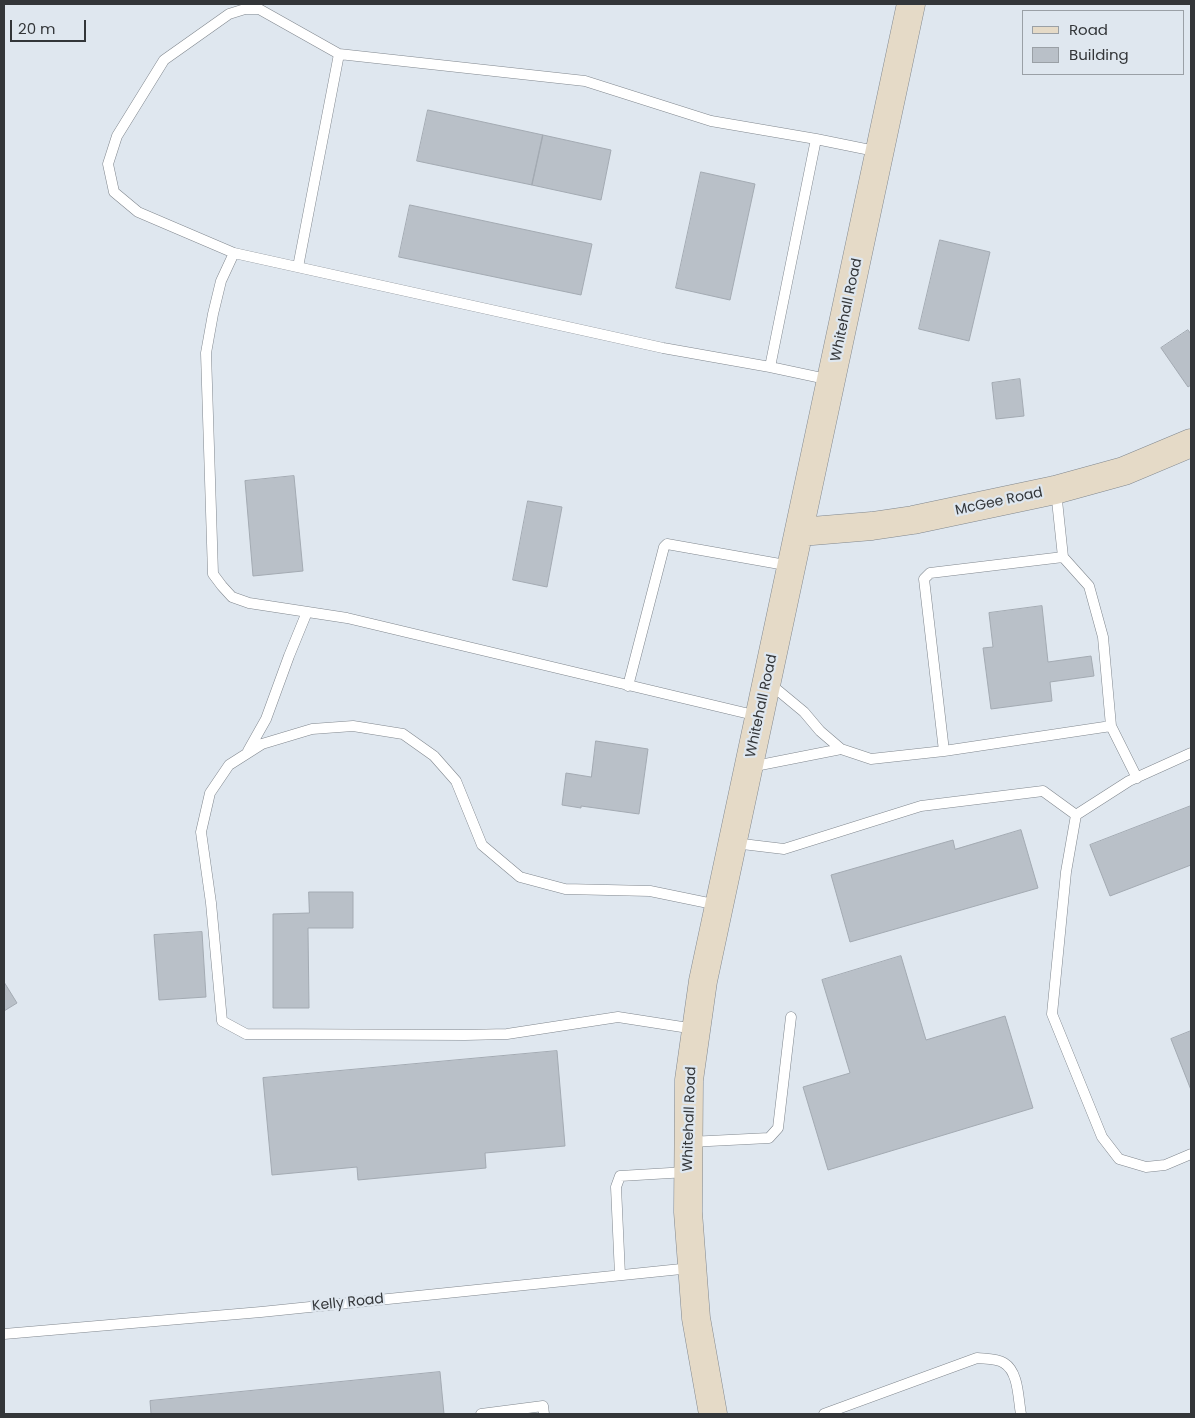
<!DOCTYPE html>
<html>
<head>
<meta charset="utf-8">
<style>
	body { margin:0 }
	#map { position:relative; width:1195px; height:1418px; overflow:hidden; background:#dfe7ef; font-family:Poppins,sans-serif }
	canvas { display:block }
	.frame { position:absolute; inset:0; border:5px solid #333639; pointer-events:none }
	.legend { position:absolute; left:1022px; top:10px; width:162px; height:65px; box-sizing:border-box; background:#dfe7ef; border:1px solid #9aa0a6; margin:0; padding:6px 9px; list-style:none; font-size:15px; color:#333639 }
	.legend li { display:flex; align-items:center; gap:10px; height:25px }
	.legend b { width:25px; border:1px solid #9aa0a6 }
	.scale { position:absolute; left:10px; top:20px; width:76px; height:22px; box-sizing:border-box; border:2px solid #333639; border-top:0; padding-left:6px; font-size:15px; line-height:18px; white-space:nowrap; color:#333639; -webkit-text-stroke:4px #dfe7ef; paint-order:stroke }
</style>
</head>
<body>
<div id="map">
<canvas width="1195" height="1418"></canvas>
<div class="frame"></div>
<ul class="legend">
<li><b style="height:6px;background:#e5dac7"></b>Road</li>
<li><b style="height:14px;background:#b9c0c8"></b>Building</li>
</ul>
<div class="scale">20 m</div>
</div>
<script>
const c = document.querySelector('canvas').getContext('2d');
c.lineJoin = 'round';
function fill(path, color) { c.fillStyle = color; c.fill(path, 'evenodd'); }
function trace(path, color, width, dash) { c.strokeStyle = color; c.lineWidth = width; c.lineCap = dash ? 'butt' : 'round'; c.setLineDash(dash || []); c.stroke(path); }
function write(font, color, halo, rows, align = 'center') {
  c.font = font + ' Poppins,sans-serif'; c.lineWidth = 4.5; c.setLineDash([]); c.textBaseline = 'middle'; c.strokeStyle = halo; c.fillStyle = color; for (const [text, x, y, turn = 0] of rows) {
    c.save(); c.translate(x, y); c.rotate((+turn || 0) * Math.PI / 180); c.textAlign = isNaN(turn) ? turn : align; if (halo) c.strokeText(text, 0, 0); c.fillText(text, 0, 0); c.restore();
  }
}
const building = new Path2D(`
	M428 110 543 135 532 185 417 161Z
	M543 135 611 150 601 200 532 185Z
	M701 172 755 184 730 300 676 288Z
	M410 205 592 244 581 295 399 257Z
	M940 240 990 252 969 341 919 329Z
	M1188 330 1191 334V385L1188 387 1161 348Z
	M1020 379 1024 416 996 419 992 383Z
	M294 476 303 571 253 576 245 481Z
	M528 501 562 507 547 587 513 580Z
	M1042 606 1048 662 1091 656 1094 676 1050 682 1052 701 991 709 983 648 993 647 989 613Z
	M596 741 648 749 639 814 581 806V808L562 805 566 773 591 777Z
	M1191 806V865L1110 896 1090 845Z
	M1021 830 1038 888 850 942 831 875 953 840 955 849Z
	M309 892H353V928H308L309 1008H273V914L309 913Z
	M202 932 206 997 159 1000 154 935Z
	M901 956 926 1040 1005 1016 1033 1108 828 1170 803 1087 850 1073 822 980Z
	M4 982 17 1003 4 1011Z
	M1191 1031V1090L1171 1039Z
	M557 1051 565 1146 485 1153 486 1168 358 1180 357 1167 272 1175 263 1078Z
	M440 1372 444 1414H151L150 1401Z`);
fill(building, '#b9c0c8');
trace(building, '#a3aab2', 1);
const lane = new Path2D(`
	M234 253 138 212 114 192 108 164 117 136 164 60 229 14 245 9H259L339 54 585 81 711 121 816 139 880 152
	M298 267 339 54
	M770 367 816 139
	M1063 557 1089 586 1103 637 1111 726 1137 778
	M628 686 664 547 667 544 791 566
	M758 716 347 618 249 603 232 597 222 586 213 574 206 353 213 314 221 281 234 253 663 348 770 367 831 380
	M841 749 871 759 944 751 924 579 930 573 1063 557 1056 491
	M248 751 266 719 289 656 307 612
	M944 751 1111 726
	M750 767 841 749 820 731 804 712 769 683
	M1076 815 1066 872 1052 1014 1102 1137 1119 1159 1146 1167 1165 1165 1191 1154
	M734 843 784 849 921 806 1043 791 1076 815 1129 781 1191 753
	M695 1029 618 1017 507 1034 465 1035 246 1034 222 1021 211 903 201 832 210 793 229 765 262 744 312 729 353 726 403 734 434 756 456 781 482 845 520 877 565 889 650 891 718 905
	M689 1142 769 1138 778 1128 791 1017
	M620 1275 616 1187 620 1176 687 1172
	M4 1334 261 1312 691 1268
	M481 1414 543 1406 544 1414
	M824 1414 977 1358C985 1359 996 1358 1004 1363 1019 1372 1018 1399 1021 1414`);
const secondary = new Path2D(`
	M800 532 872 526 913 520 1055 490 1124 471 1191 443
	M713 1414 696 1318 688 1212 689 1080 703 981 911 4`);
trace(lane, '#80878e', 11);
trace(secondary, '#80878e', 29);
trace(lane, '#fff', 10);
trace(secondary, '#e5dac7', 28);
write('14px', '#333639', '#dfe7ef', [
	["Whitehall Road",847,310,-78],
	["McGee Road",999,502,-12],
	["Whitehall Road",762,706,-78],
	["Whitehall Road",690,1119,-88],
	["Kelly Road",348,1303,-6]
]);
</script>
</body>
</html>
